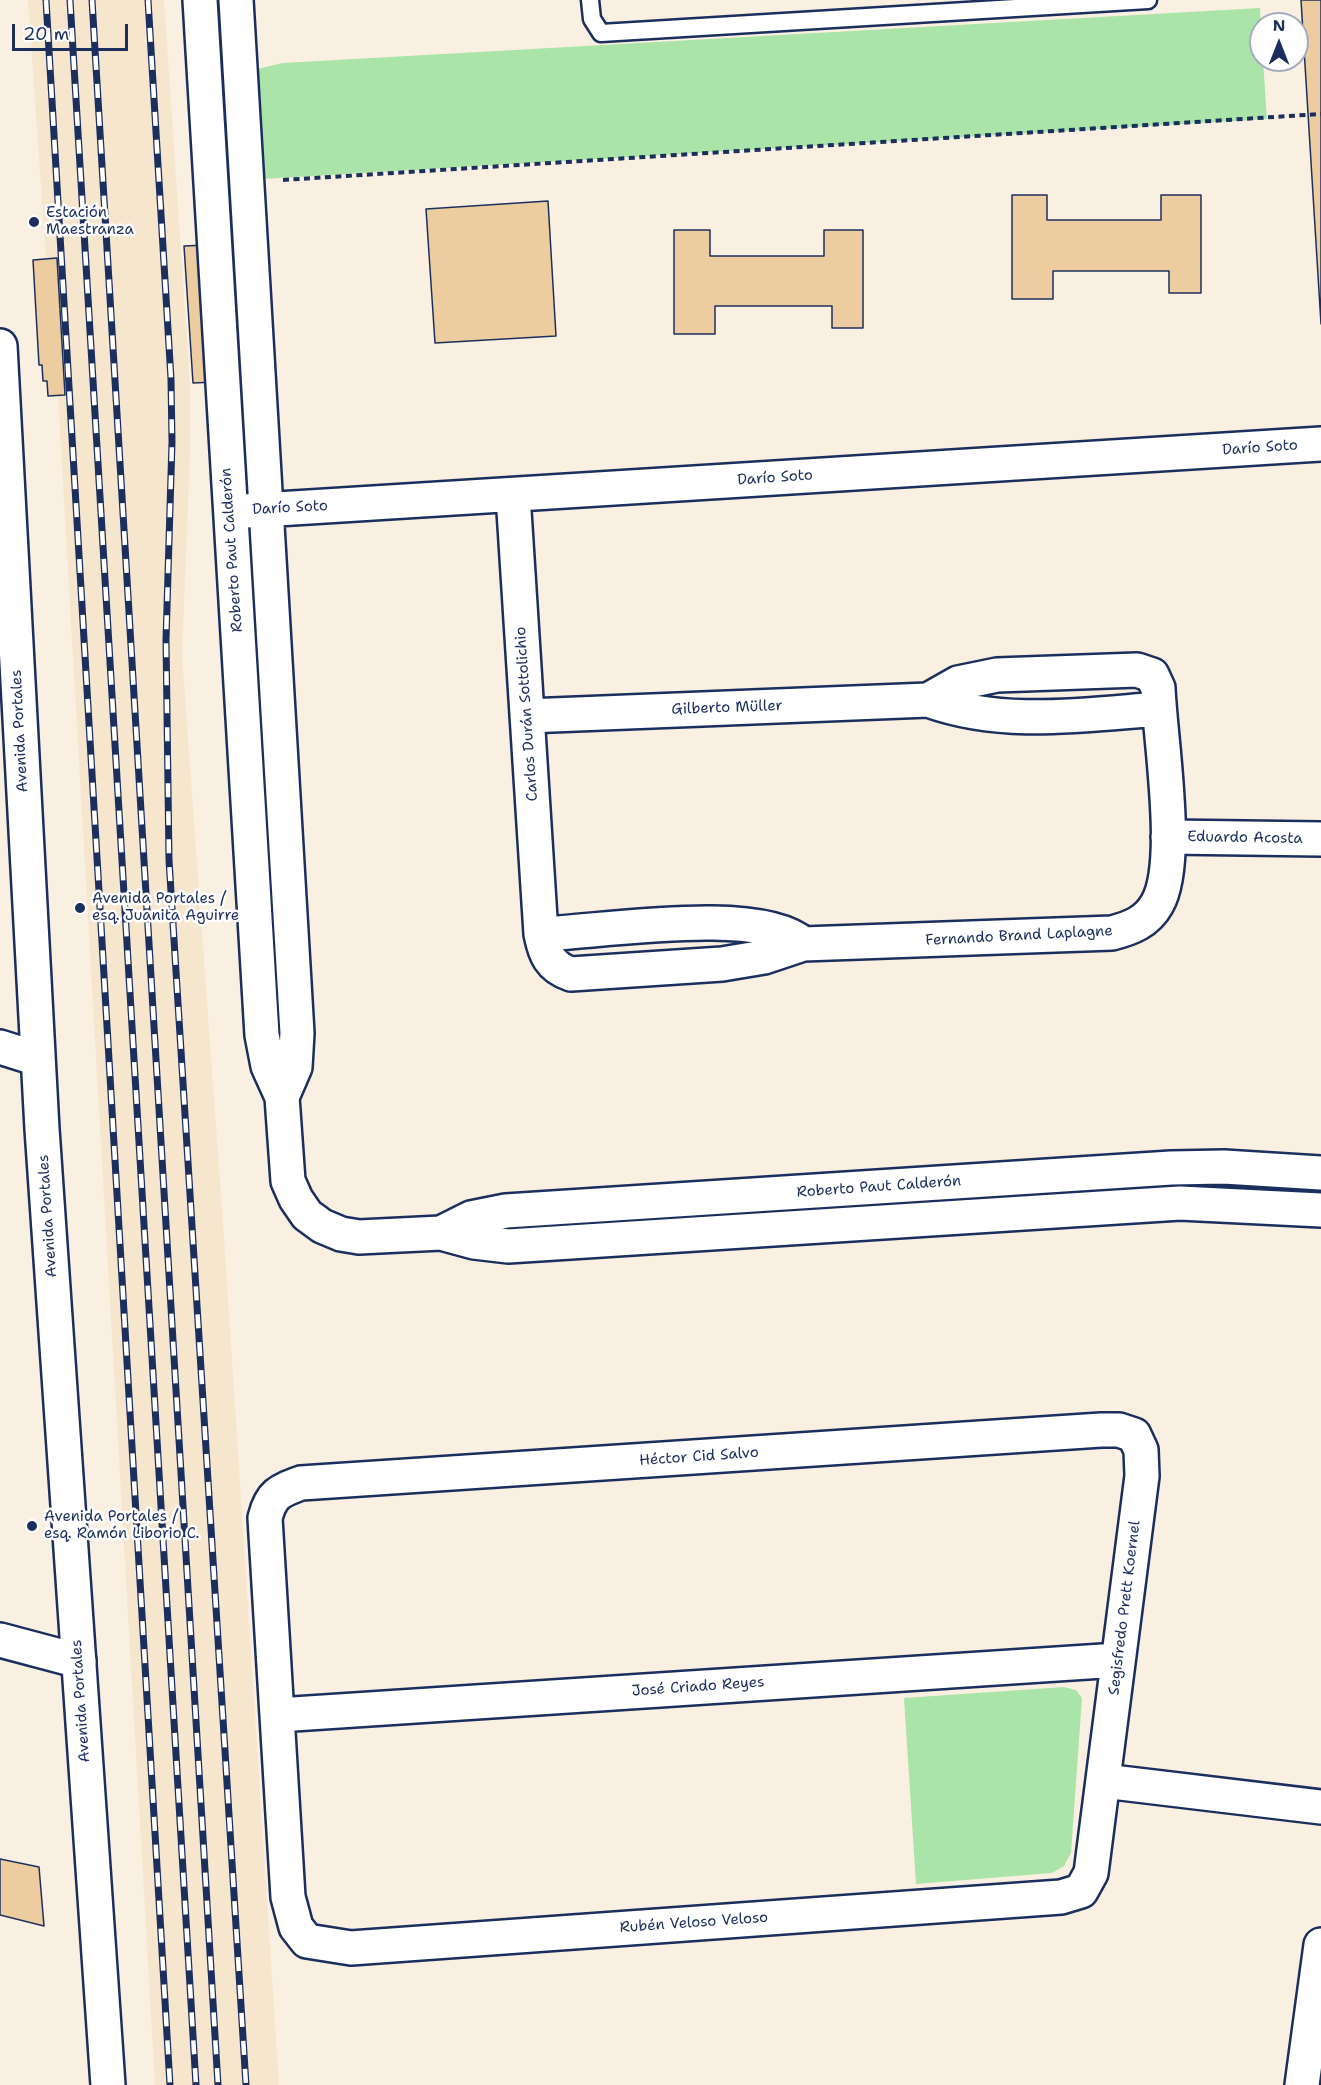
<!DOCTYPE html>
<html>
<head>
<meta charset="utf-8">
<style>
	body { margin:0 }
	#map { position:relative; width:1321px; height:2085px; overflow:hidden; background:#faf0e2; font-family:"Shantell Sans",sans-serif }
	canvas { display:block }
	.north { position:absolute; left:1249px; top:12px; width:60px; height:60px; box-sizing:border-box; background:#fff; border:2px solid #a4acbf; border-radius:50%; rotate:0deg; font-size:16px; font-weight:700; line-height:24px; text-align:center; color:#1b2f5e }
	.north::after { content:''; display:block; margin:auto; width:21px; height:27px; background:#1b2f5e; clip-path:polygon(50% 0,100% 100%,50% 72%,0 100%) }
	.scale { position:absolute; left:12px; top:24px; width:116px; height:27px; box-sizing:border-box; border:3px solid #1b2f5e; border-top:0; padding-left:8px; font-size:18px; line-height:21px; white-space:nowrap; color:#1b2f5e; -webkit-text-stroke:4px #fff; paint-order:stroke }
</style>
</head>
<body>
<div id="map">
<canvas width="1321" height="2085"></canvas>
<div class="north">N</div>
<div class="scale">20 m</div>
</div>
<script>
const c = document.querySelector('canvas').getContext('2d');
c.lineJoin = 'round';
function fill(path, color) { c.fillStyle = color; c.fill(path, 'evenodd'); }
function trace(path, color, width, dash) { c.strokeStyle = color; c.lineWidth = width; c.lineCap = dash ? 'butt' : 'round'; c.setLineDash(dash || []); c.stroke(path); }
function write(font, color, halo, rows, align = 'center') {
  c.font = font + ' "Shantell Sans",sans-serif'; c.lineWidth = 5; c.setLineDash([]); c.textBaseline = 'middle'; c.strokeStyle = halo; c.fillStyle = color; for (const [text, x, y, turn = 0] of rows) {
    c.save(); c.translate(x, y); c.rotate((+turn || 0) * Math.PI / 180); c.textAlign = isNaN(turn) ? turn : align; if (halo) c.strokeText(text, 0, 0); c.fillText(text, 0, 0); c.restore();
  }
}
fill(new Path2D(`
	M28 0H164L190 384V456L182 655 224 1237 279 2085H155L58 396H48L47 381H43L42 366 39 365 33 260 46 258Z`), '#f6e6ce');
fill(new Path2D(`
	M1260 8 1261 60H1263L1267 119 263 179 257 69 283 63Z
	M1064 1687 1076 1690 1082 1698 1071 1853 1064 1866 1052 1873 916 1884 904 1698Z`), '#abe4a8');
const building = new Path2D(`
	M1301 0H1321V324Z
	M1012 195H1047V220H1161V195H1201V293H1169V271H1053V299H1012Z
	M548 201 556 336 435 343 426 209Z
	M674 230H710V256H824V230H863V328H832V306H715V334H674Z
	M207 245 215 382 193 383 184 246Z
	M57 258 65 395 48 396 47 381H43L42 365H39L33 260Z
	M0 1859 39 1867 44 1926 0 1915Z`);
fill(building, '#edcd9f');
trace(building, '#1b2f5e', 1.5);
const lane = new Path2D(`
	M590 0 592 19 601 33 1148 0`);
const street = new Path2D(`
	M200 0 262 1035 268 1066 282 1097 288 1181 296 1199 307 1215 322 1226 341 1234 359 1237 441 1233 474 1242 508 1246 1180 1203 1321 1210
	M236 0 297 1033 295 1067 282 1097
	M513 495 541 934C545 954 550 967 571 974L722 964 764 957 803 944 1112 933C1131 928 1147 922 1157 904 1181 863 1160 739 1158 688L1152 675 1137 670 997 675 958 683 928 700
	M245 511 1321 444
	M527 716 928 700C1002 727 1081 715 1159 709
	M1168 837 1321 839
	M541 934C599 932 761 905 803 944
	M441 1233 471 1218 506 1211 1171 1168 1224 1167 1321 1173
	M1101 1430H1119L1134 1435 1141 1450 1142 1476 1091 1873 1081 1891 1061 1897 351 1948 307 1941 296 1927 288 1897 265 1518C271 1494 279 1491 301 1483Z
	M0 1640 79 1661
	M278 1715 1118 1660
	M1104 1781 1321 1807`);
const secondary = new Path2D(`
	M0 346 42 1129 108 2085
	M0 1047 38 1059
	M1302 2085 1321 1945`);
trace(lane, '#1b2f5e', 21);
trace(street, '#1b2f5e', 38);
trace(secondary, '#1b2f5e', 38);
trace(new Path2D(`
	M283 180 1321 114`), '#1b2f5e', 4, [6, 4.5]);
trace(lane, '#fff', 16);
trace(street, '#fff', 33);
trace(secondary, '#fff', 33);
const rail = new Path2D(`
	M46 0 170 2085
	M70 0 196 2085
	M92 0 218 2085
	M148 0 171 379 172 442 166 640 169 860 246 2085`);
trace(rail, '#1b2f5e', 7);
trace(rail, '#fff', 4.5, [14]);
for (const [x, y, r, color] of [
	[34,222,6,"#1b2f5e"],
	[80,908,6,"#1b2f5e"],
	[32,1526,6,"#1b2f5e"]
]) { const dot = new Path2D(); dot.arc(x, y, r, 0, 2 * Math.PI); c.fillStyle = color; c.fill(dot); trace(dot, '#fff', 2); }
write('15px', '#1b2f5e', '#fff', [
	["Estación",46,213],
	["Maestranza",46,230],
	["Avenida Portales /",92,899],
	["esq. Juanita Aguirre",92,916],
	["Avenida Portales /",44,1517],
	["esq. Ramón Liborio C.",44,1534]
], 'left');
write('15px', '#1b2f5e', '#fff', [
	["Darío Soto",1260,448,-4],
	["Darío Soto",775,478,-4],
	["Darío Soto",290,508,-3],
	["Roberto Paut Calderón",232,550,-94],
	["Gilberto Müller",727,708,-2],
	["Carlos Durán Sottolichio",527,714,-94],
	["Avenida Portales",20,731,-93],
	["Eduardo Acosta",1245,838,1],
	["Fernando Brand Laplagne",1019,936,-3],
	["Roberto Paut Calderón",879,1187,-4],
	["Avenida Portales",48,1216,-94],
	["Héctor Cid Salvo",699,1457,-4],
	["Segisfredo Prett Koernel",1125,1608,-83],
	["José Criado Reyes",698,1687,-4],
	["Avenida Portales",81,1701,-94],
	["Rubén Veloso Veloso",694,1923,-4]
]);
</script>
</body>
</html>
